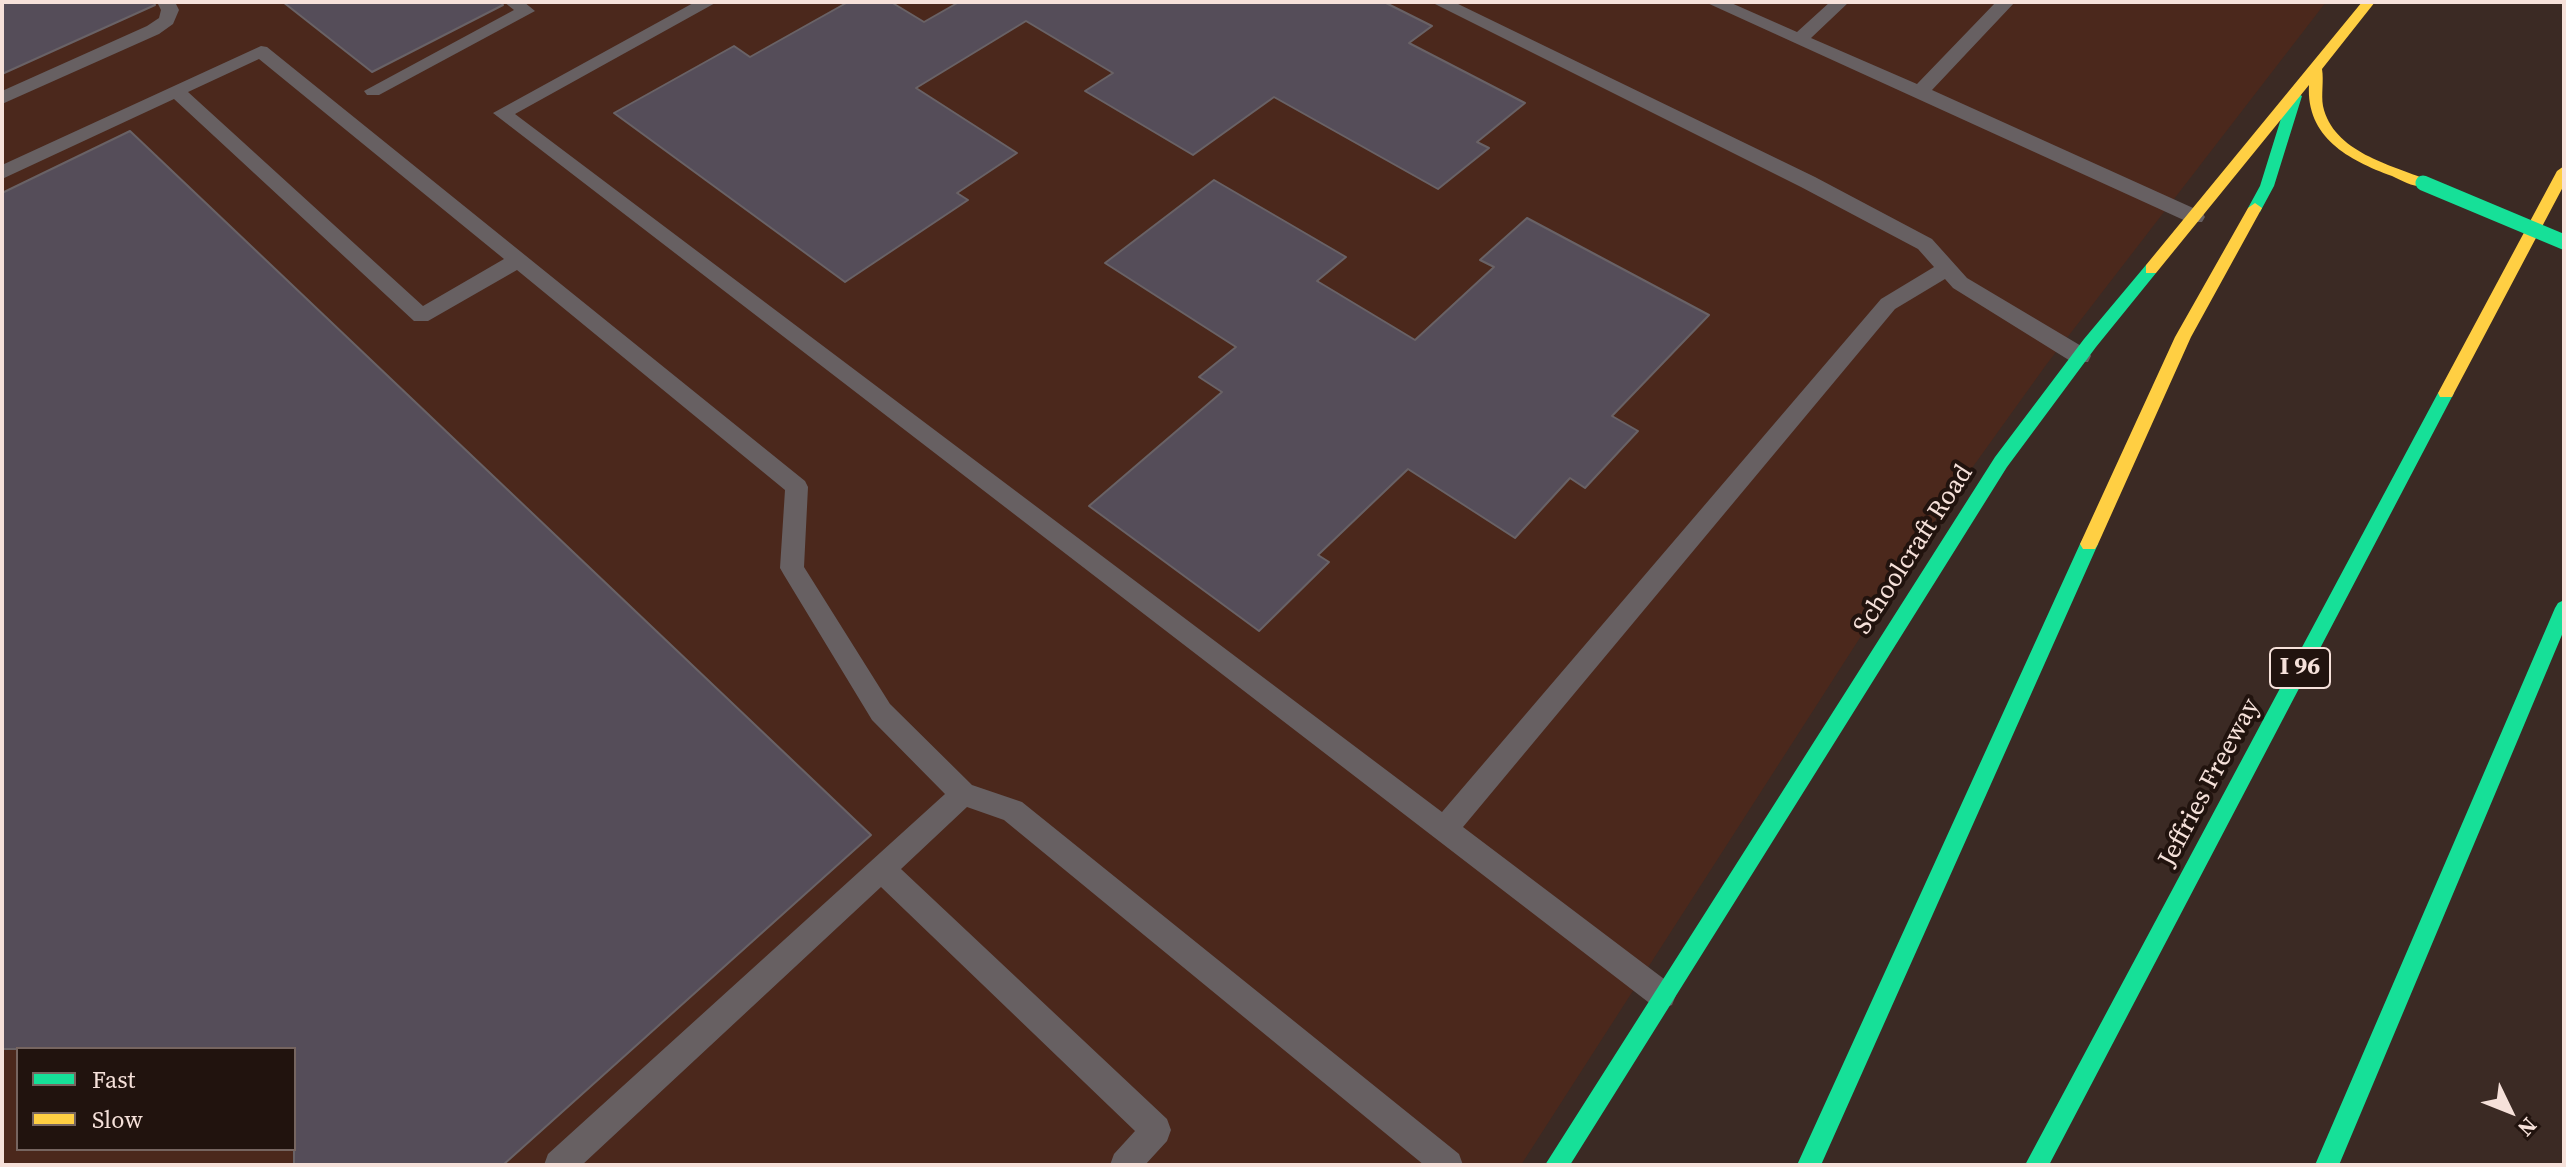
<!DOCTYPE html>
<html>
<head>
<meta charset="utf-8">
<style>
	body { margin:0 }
	#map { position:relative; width:2566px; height:1167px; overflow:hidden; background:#3b2a24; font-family:"Source Serif 4",serif }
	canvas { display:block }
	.frame { position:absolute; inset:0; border:4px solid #f6e1da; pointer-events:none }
	.legend { position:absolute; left:16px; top:1047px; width:280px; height:104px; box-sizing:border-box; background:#21130e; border:2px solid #766560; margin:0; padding:10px 14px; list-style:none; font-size:24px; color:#f6e1da }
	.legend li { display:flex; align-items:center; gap:16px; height:40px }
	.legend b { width:40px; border:2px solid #766560 }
	.north { position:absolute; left:2470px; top:1071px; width:80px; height:80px; -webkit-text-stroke:6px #21130e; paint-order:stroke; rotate:133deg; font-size:22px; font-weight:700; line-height:32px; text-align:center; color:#f6e1da }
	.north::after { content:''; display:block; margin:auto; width:28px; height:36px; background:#f6e1da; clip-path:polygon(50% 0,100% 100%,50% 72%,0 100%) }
</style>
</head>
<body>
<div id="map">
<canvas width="2566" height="1167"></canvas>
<div class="frame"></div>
<ul class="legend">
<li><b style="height:10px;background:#16e098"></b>Fast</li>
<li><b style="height:10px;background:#ffcf43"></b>Slow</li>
</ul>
<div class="north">N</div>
</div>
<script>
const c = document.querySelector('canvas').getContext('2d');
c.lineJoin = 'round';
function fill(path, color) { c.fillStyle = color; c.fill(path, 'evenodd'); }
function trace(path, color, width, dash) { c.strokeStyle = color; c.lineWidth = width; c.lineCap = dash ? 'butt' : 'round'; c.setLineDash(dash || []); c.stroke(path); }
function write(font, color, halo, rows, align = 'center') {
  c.font = font + ' "Source Serif 4",serif'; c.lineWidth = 8; c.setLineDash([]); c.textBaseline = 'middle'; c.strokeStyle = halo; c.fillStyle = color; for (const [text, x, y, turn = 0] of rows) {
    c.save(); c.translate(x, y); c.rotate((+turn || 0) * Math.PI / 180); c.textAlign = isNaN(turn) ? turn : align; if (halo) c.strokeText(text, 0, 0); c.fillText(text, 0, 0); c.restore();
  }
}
fill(new Path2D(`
	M2 2H2326L2046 365 1944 507 1521 1165H2ZM18 1049H294V1149H18Z`), '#4b281c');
const building = new Path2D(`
	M2 2H154L155 5 2 74Z
	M283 2H501L503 5 372 72Z
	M848 2H891L924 22 959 2H1384L1432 26 1409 43 1525 103 1477 142 1489 148 1438 189 1274 97 1193 155 1085 91 1113 73 1026 21 916 88 1017 153 957 193 968 200 845 282 614 113 734 46 750 57Z
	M130 131 871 835 503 1165H294V1049H2V193Z
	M1214 180 1346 257 1317 281 1415 340 1494 267 1480 260 1527 218 1709 315 1612 416 1638 431 1585 488 1570 478 1515 538 1408 469 1318 555 1329 562 1259 631 1089 506 1222 392 1199 377 1236 347 1105 263Z`);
fill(building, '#554d59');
trace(building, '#696266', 2);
fill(new Path2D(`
	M157 2H175L179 10 173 24 159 34 2 104V91L147 26 159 18 161 10Z
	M504 2H524L535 11 379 95H367L364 91 514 10Z
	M695 2H717L515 114 1442 812 1881 299 1934 267 1918 249 1801 187 1431 2H1454L1815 177 1932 239 1967 278 2088 350 2091 356 2088 362H2072L1953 288 1945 279 1895 309 1463 827 1672 985 1676 995 1672 1005 1662 1009 1652 1005 493 113Z
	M1705 2H1729L1797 32 1830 2H1849L1811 38 1917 84 1996 2H2015L1932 90 2202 212 2205 217 2202 222H2188Z
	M261 46 267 47 805 481 808 487 804 567 890 704 972 785 1022 802 1459 1154 1463 1165H1424L1004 820 967 807 901 869 1167 1119 1171 1130 1167 1141 1145 1165H1110L1114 1154 1135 1131 881 887 582 1165H544L548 1154 945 794 872 720 784 575 780 568 785 490 517 270 428 321H414L174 99 2 179V165ZM259 59 504 259 423 306 188 92Z`), '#676062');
fill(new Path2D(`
	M2295 92 2302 96 2274 186 2260 212H2250L2248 208 2260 186 2288 96Z
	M2151 264 2156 265V273L2096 347 2007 467 1570 1165H1545L1995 457 2084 339 2146 265Z
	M2446 387 2454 393 2049 1165H2025L2438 393Z
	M2089 537 2095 539 2098 544 1821 1165H1797L2080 544 2083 539Z
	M2564 600V630L2339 1165H2315L2555 608 2558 603Z`), '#16e098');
fill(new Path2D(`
	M2362 2H2375L2322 69C2324 81 2321 94 2323 106 2333 152 2391 165 2428 180V186C2416 189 2403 181 2392 176 2348 160 2306 137 2309 85L2156 273H2146V265Z
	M2564 166V185L2454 393 2452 397H2440L2438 393 2557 171Z
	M2255 203 2262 208 2191 337 2098 544 2095 549H2083L2080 544 2175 337 2248 208Z`), '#ffcf43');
trace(new Path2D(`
	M2423 183 2564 242`), '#16e098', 15);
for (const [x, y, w] of [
	[2300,668,60]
]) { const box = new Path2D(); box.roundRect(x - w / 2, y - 20, w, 40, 6); c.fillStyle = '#21130e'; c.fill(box); trace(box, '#f6e1da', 2); }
write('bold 24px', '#f6e1da', null, [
	["I 96",2300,668]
]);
write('26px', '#f6e1da', '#21130e', [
	["Schoolcraft Road",1914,550,-57],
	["Jeffries Freeway",2210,783,-62]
]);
</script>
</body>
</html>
